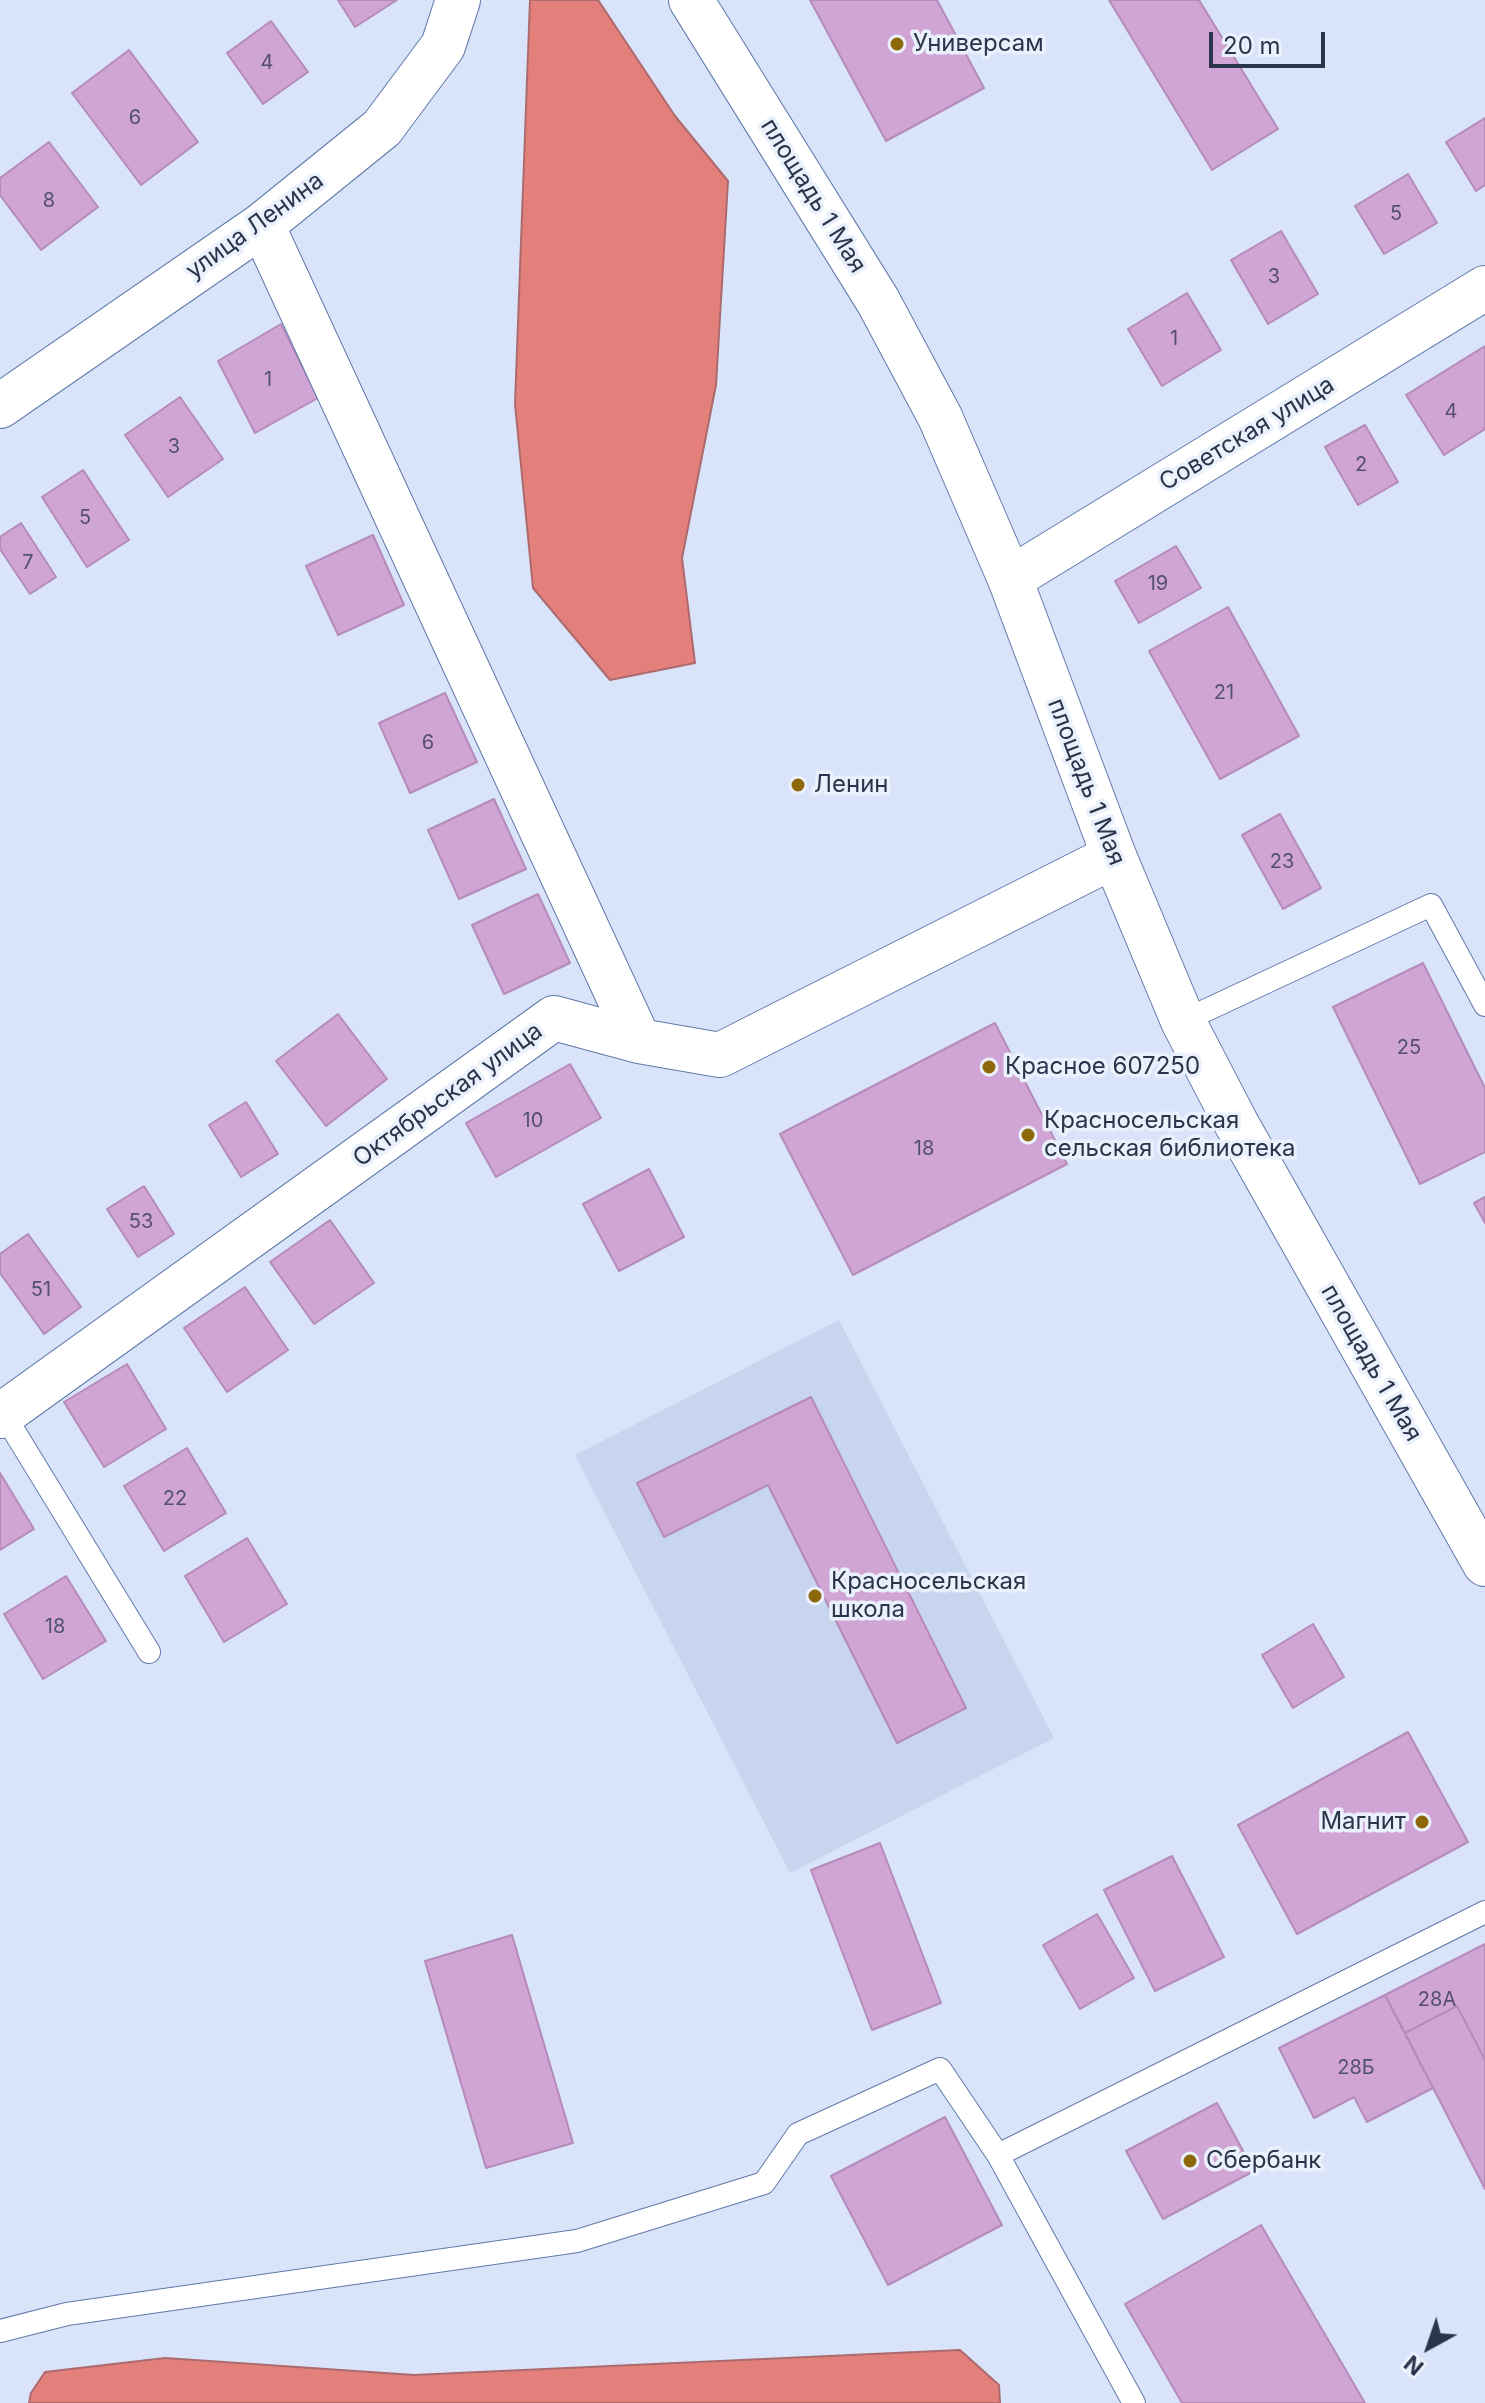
<!DOCTYPE html>
<html>
<head>
<meta charset="utf-8">
<style>
	body { margin:0 }
	#map { position:relative; width:1485px; height:2403px; overflow:hidden; background:#d9e4fa; font-family:Inter,sans-serif }
	canvas { display:block }
	.north { position:absolute; left:1389px; top:2307px; width:80px; height:80px; -webkit-text-stroke:6px #ebf1fc; paint-order:stroke; rotate:220deg; font-size:22px; font-weight:700; line-height:32px; text-align:center; color:#2a354b }
	.north::after { content:''; display:block; margin:auto; width:28px; height:36px; background:#2a354b; clip-path:polygon(50% 0,100% 100%,50% 72%,0 100%) }
	.scale { position:absolute; left:1209px; top:32px; width:116px; height:36px; box-sizing:border-box; border:4px solid #2a354b; border-top:0; padding-left:10px; font-size:24px; line-height:28px; white-space:nowrap; color:#2a354b; -webkit-text-stroke:6px #ebf1fc; paint-order:stroke }
</style>
</head>
<body>
<div id="map">
<canvas width="1485" height="2403"></canvas>
<div class="north">N</div>
<div class="scale">20 m</div>
</div>
<script>
const c = document.querySelector('canvas').getContext('2d');
c.lineJoin = 'round';
function fill(path, color) { c.fillStyle = color; c.fill(path, 'evenodd'); }
function trace(path, color, width, dash) { c.strokeStyle = color; c.lineWidth = width; c.lineCap = dash ? 'butt' : 'round'; c.setLineDash(dash || []); c.stroke(path); }
function write(font, color, halo, rows, align = 'center') {
  c.font = font + ' Inter,sans-serif'; c.lineWidth = 7; c.setLineDash([]); c.textBaseline = 'middle'; c.strokeStyle = halo; c.fillStyle = color; for (const [text, x, y, turn = 0] of rows) {
    c.save(); c.translate(x, y); c.rotate((+turn || 0) * Math.PI / 180); c.textAlign = isNaN(turn) ? turn : align; if (halo) c.strokeText(text, 0, 0); c.fillText(text, 0, 0); c.restore();
  }
}
fill(new Path2D(`
	M839 1320 1054 1738 790 1873 575 1455Z`), '#c8d5ee');
const water = new Path2D(`
	M530 0H598L675 116 728 181 716 385 682 558 695 663 610 680 533 588 515 404Z
	M960 2350 999 2385 1000 2403H29L31 2393 45 2372 165 2358 414 2375Z`);
fill(water, '#e4807b');
trace(water, '#ac6a6d', 2);
const building = new Path2D(`
	M338 0H397L355 27Z
	M810 0H937L984 88 886 141Z
	M1109 0H1199L1278 129 1212 170Z
	M271 21 308 72 263 104 227 53Z
	M129 50 198 142 141 185 72 93Z
	M1485 118V185L1476 191 1446 142Z
	M49 142 98 207 41 250 0 195V178Z
	M1408 174 1437 223 1384 254 1355 206Z
	M1281 231 1318 294 1268 324 1231 260Z
	M1187 293 1221 350 1162 386 1128 329Z
	M281 324 318 398 255 433 218 361Z
	M1485 346V429L1444 455 1406 395Z
	M180 397 223 459 168 497 125 435Z
	M1365 425 1398 482 1358 505 1325 447Z
	M83 470 129 540 87 567 42 497Z
	M21 523 56 577 30 594 0 549V537Z
	M373 535 404 605 338 635 306 566Z
	M1176 546 1201 588 1139 623 1115 581Z
	M1228 607 1299 736 1220 779 1149 651Z
	M445 693 477 762 410 793 379 723Z
	M494 799 526 869 459 899 428 830Z
	M1280 814 1321 888 1283 909 1242 835Z
	M538 894 570 963 504 994 472 925Z
	M1423 963 1485 1088V1152L1420 1184 1333 1007Z
	M338 1014 387 1079 326 1126 276 1061Z
	M995 1023 1067 1164 853 1275 780 1134Z
	M570 1064 601 1118 496 1177 466 1123Z
	M246 1102 278 1154 241 1177 209 1125Z
	M649 1169 684 1237 619 1271 583 1204Z
	M144 1186 174 1234 138 1257 107 1209Z
	M1485 1197V1223L1474 1203Z
	M330 1220 374 1283 314 1324 270 1262Z
	M28 1234 81 1307 44 1334 0 1273V1254Z
	M245 1287 288 1350 227 1392 184 1328Z
	M127 1364 166 1429 104 1467 64 1402Z
	M811 1397 966 1708 897 1743 768 1485 664 1537 637 1483Z
	M187 1448 226 1513 164 1551 124 1486Z
	M0 1473 34 1529 0 1550Z
	M247 1538 287 1604 224 1642 185 1576Z
	M66 1576 106 1641 43 1679 4 1614Z
	M1313 1624 1344 1677 1293 1708 1262 1655Z
	M1408 1732 1468 1842 1297 1934 1238 1825Z
	M880 1843 941 2003 872 2030 811 1870Z
	M1172 1856 1224 1957 1155 1991 1104 1890Z
	M1097 1914 1134 1978 1080 2009 1043 1945Z
	M512 1935 573 2143 486 2168 425 1961Z
	M1485 1944V2060L1457 2006 1405 2033 1385 1995Z
	M1385 1995 1433 2088 1367 2122 1354 2097 1314 2118 1279 2048Z
	M1457 2006 1485 2060V2189L1405 2033Z
	M1217 2103 1254 2171 1163 2219 1126 2151Z
	M945 2117 1002 2225 888 2285 831 2176Z
	M1261 2225 1365 2403H1182L1125 2304Z`);
fill(building, '#d0a5d5');
trace(building, '#b58bba', 2);
const lane = new Path2D(`
	M1183 1021 1431 905 1485 1005
	M3 1413 149 1652
	M0 2331 67 2314 577 2241 764 2183 798 2134 940 2069 998 2155
	M1134 2403 998 2155 1485 1912`);
const street = new Path2D(`
	M262 225 639 1041
	M0 406 262 225 382 128 443 46 458 0
	M1010 579 1485 288
	M0 1416 554 1018 639 1041 720 1055 1114 856`);
const secondary = new Path2D(`
	M691 0 878 301 940 417 1010 579 1114 856 1183 1021 1236 1123 1485 1564`);
trace(lane, '#6079aa', 24);
trace(street, '#6079aa', 46);
trace(secondary, '#6079aa', 46);
trace(lane, '#fff', 22);
trace(street, '#fff', 44);
trace(secondary, '#fff', 44);
for (const [x, y, r, color] of [
	[897,44,8,"#8d680b"],
	[798,785,8,"#8d680b"],
	[989,1067,8,"#8d680b"],
	[1028,1135,8,"#8d680b"],
	[815,1596,8,"#8d680b"],
	[1422,1822,8,"#8d680b"],
	[1190,2161,8,"#8d680b"]
]) { const dot = new Path2D(); dot.arc(x, y, r, 0, 2 * Math.PI); c.fillStyle = color; c.fill(dot); trace(dot, '#ebf1fc', 3); }
write('20px', '#54516e', null, [
	["4",267,63],
	["6",135,118],
	["8",49,201],
	["5",1396,214],
	["3",1274,277],
	["1",1174,339],
	["1",268,380],
	["4",1451,412],
	["3",174,447],
	["2",1361,465],
	["5",85,518],
	["7",28,563],
	["19",1158,584],
	["21",1224,693],
	["6",428,743],
	["23",1282,862],
	["25",1409,1048],
	["10",533,1121],
	["18",924,1149],
	["53",141,1222],
	["51",41,1290],
	["22",175,1499],
	["18",55,1627],
	["28А",1437,2000],
	["28Б",1356,2068]
]);
write('24px', '#2a354b', '#ebf1fc', [
	["Универсам",913,44],
	["Ленин",814,785],
	["Красное 607250",1005,1067],
	["Красносельская",1044,1121],
	["сельская библиотека",1044,1149],
	["Красносельская",831,1582],
	["школа",831,1610],
	["Магнит",1406,1822,"right"],
	["Сбербанк",1206,2161]
], 'left');
write('24px', '#2a354b', '#ebf1fc', [
	["площадь 1 Мая",813,196,58],
	["улица Ленина",255,226,-36],
	["Советская улица",1247,434,-31],
	["площадь 1 Мая",1086,782,69],
	["Октябрьская улица",448,1095,-36],
	["площадь 1 Мая",1371,1363,60]
]);
</script>
</body>
</html>
